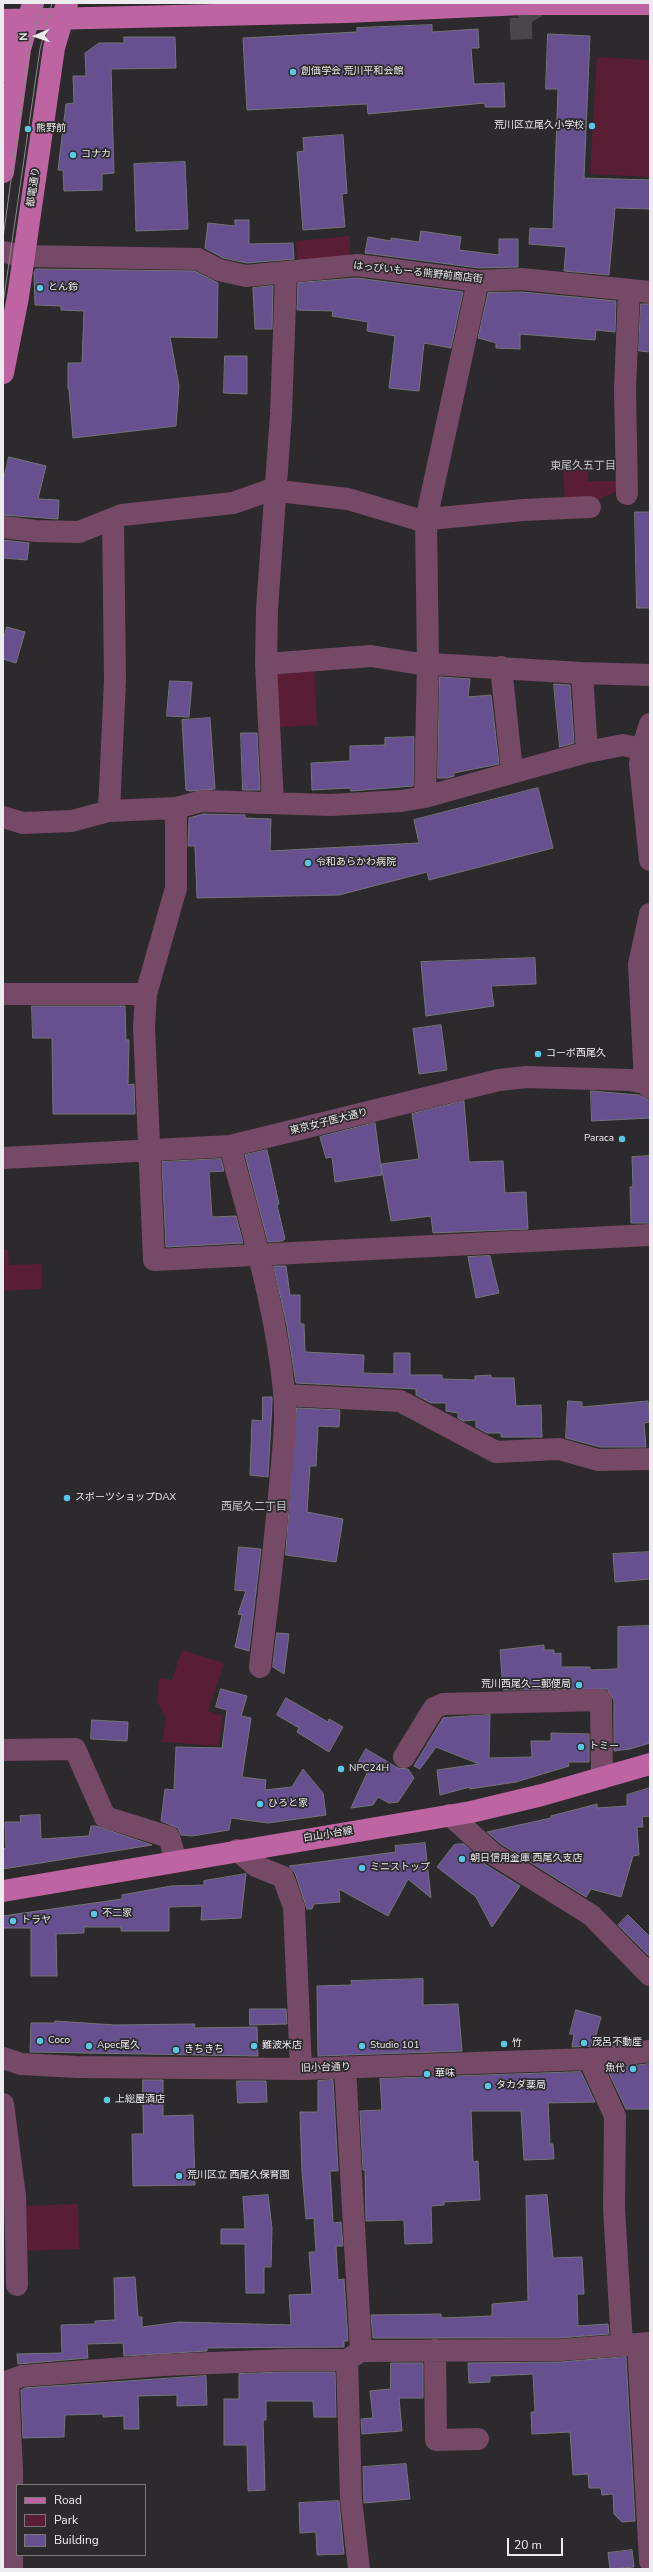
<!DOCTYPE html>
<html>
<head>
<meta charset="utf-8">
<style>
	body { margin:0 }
	#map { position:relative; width:653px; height:2572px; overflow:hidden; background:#2c2a2c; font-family:"Nunito Sans",sans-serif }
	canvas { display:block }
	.frame { position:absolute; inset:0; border:4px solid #ecebed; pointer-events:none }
	.legend { position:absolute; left:16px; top:2484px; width:130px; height:72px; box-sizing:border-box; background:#2c2a2c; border:1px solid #797779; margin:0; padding:5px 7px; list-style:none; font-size:12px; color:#ecebed }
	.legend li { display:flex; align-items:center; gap:8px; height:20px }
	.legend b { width:20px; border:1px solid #797779 }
	.north { position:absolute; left:16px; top:16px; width:40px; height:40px; -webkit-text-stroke:3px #2c2a2c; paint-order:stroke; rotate:268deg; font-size:11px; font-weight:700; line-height:16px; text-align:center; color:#ecebed }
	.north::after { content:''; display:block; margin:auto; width:14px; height:18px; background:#ecebed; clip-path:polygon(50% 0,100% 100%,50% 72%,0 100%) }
	.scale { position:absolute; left:507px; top:2538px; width:56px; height:18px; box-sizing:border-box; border:2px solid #ecebed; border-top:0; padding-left:5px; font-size:12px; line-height:14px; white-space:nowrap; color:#ecebed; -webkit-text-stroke:3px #2c2a2c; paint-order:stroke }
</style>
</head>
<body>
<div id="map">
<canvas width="653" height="2572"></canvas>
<div class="frame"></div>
<ul class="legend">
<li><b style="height:5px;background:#bf64a3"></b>Road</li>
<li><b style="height:11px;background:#5a1e34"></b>Park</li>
<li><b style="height:11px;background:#675090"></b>Building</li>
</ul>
<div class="north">N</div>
<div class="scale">20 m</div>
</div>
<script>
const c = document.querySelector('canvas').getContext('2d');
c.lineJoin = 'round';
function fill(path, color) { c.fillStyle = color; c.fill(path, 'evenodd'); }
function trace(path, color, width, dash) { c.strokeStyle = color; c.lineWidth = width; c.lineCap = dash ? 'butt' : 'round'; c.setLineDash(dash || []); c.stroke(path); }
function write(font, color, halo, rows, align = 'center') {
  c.font = font + ' "Nunito Sans","Noto Sans JP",sans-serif'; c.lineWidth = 3.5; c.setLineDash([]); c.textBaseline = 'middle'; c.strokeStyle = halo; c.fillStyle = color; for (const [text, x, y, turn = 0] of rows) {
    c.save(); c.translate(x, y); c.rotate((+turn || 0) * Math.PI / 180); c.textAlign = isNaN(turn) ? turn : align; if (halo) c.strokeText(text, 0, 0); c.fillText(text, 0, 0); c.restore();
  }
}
fill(new Path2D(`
	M597 57 650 60V177L590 174Z
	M350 236V257L298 269 296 241Z
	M563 466 588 467V481H617V491L593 502 565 501Z
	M314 665 317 725 281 727 273 719 277 667Z
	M3 1249H8L9 1265 42 1264V1289L3 1291Z
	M182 1650 224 1663 208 1711 223 1716 218 1746 162 1742 166 1718 157 1702 159 1678 172 1680Z
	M78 2204 79 2249 23 2251 22 2206Z`), '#5a1e34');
const building = new Path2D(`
	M432 25V32L478 29 479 48H471L474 84 504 83 505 107H485V103L368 114 367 104 247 110 243 38 357 32V28Z
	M548 34 590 36 584 178 650 180V209L615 208 609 275 564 271 566 247 529 244 530 228 553 229 558 89H546Z
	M124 37H175L176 68 111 69 114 173 102 174V190L64 191 63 170H58L66 104 74 103 73 76H86L85 53 99 43H124Z
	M343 135 347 193 342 194 345 227 303 230 297 152 304 151 303 138Z
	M185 162 188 229 136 231 134 164Z
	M235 220H249V244L293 243 294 259 247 263 223 258 205 248 208 223 235 226Z
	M421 231 461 237 459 250 499 255V239H518V267L479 268 365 253 368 237 391 241V238L419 242Z
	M36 269 195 271 218 283 217 338 170 337 179 386 176 426 73 438 69 389H68V363H82L84 311 61 310V306L35 305 34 273Z
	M357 278 463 292 451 348 424 343 419 391 389 388 395 336 367 331 368 322 332 316 333 311 297 310 298 283Z
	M273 286 272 329H255L253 288Z
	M522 292 616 301 615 332 596 330 595 340 520 334V349L496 348V343L478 338 488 293Z
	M641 304H650V352L639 351Z
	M225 356H247V394L224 393Z
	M9 457 46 466 38 499 59 500 58 519 3 515V482Z
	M635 512H650V608H637Z
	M3 540 29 543 27 560 3 558Z
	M7 627 25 632 16 663 3 659V641Z
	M440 677 470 679 468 697 491 695 499 764 454 773V776L447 778H438Z
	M170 681 192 682 189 717 167 716Z
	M554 684 570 685 574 743 560 747Z
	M210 718 215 789 190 791 186 790 182 720Z
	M241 733H257L260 790H243Z
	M414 737 413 786 351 791 350 788 312 790 311 763 350 761V746L385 745V738Z
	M538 788 553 848 429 880 427 872 339 895 197 898 195 846H188L189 818 203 814 245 815V818L271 819 270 851 419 843 414 820Z
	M535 958 536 984 491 986 494 1006 426 1016 421 962Z
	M32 1006H125L126 1040H129L128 1085 134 1084 135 1114H53L52 1038H33Z
	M441 1025 447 1070 419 1074 413 1029Z
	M591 1091 639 1095 650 1101V1118L592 1121Z
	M464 1101 469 1162 503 1161 505 1193 526 1192 528 1229 433 1233 431 1216 391 1221 381 1164 419 1159 412 1114Z
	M375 1123 382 1175 335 1182 332 1157 326 1158 320 1137Z
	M267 1150 279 1204 277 1205 285 1239 282 1241 268 1242 245 1155Z
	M650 1156V1223H631L630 1187H633L632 1157Z
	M221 1159 224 1171 209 1172 212 1217 236 1216 243 1243 166 1247 162 1162Z
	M490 1256 499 1293 476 1298 468 1257Z
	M274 1266H286L290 1295H300V1324H304L305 1352 364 1355 363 1373 394 1374V1353H410V1375H442V1379L475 1380V1376L491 1375V1378H514L516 1406 541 1405 542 1437H501V1433H487L476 1427V1420L463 1421 458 1418V1413L446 1411V1403H431L416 1395V1389L296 1383 287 1326Z
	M263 1397H272V1403L268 1477 250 1475 252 1420 262 1421Z
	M568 1401 582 1402V1407L648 1401 650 1422 644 1423 646 1447H600L566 1438Z
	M297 1408 340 1410 339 1427 318 1426 316 1466H310L307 1512 343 1519 336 1562 286 1555Z
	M239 1547 261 1549 249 1651 235 1647 242 1615 238 1614 246 1591 235 1590Z
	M650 1552V1579L615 1582 613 1554Z
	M650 1626V1743L630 1749 614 1751V1700L607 1689 503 1690 500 1650 544 1645V1650H554V1654L561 1653V1667H590V1670L618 1669V1627Z
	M277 1633 289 1634 284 1674 273 1667Z
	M221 1689 247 1696 241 1716 251 1718 242 1777 266 1780 265 1790 292 1787 303 1769 323 1793 326 1815 268 1823 231 1818 229 1830 192 1836 181 1835 178 1828 161 1821 165 1789 174 1790 176 1747 222 1748 227 1710 216 1707Z
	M286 1698 328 1722 329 1719 343 1727 329 1752 297 1732 299 1728 277 1715Z
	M490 1715 489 1758 532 1757 531 1741H551V1733L589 1734V1762H568L569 1766 516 1782 470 1789V1787L440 1795 437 1770 479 1764 436 1747 420 1769 414 1766 443 1718Z
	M92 1720 128 1722 127 1741 91 1739Z
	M366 1749 398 1768 408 1769 414 1778 398 1802 389 1803 378 1797 373 1805 351 1808 368 1771 357 1765Z
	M650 1788V1816L642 1817 643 1827H637L639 1855 633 1856 621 1897 591 1889 586 1897 501 1844 487 1832 551 1818V1816L597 1804V1808L627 1806V1795Z
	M40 1815 41 1839 89 1836 91 1826H96L152 1845 3 1869V1849L6 1848 5 1822H21L20 1816Z
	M425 1843 431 1898 408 1879 388 1916 339 1889 340 1902 314 1904 312 1909H307L295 1873 289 1866 396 1852 395 1846Z
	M458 1844H464L486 1865 520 1886 492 1927 476 1897 437 1867 454 1845Z
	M246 1874 241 1918 201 1920 202 1906 169 1907V1931H121V1927H84V1933L56 1934 57 1976H31V1928H3V1916L122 1899V1895L171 1886 204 1885V1881Z
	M628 1915 650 1937V1957L618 1925Z
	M423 1979V2005L458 2004 462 2051 318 2056 317 1986 352 1985 351 1981Z
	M250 2009H286L287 2024 250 2025Z
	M576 2010 601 2017 593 2046 572 2047 574 2034H570Z
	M55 2021 115 2025 195 2024 194 2028 257 2027 258 2056 30 2052 31 2023H55Z
	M650 2064V2109H626L607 2069Z
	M581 2072 595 2102 548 2103 550 2144H553L554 2159 524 2160 521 2111H471L473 2162 478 2161 480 2200 444 2202V2205L431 2206 432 2243 405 2244 404 2220 366 2221 365 2170H363L360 2111 382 2110 380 2079Z
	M143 2080H163V2116L193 2115 195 2185 133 2186 132 2134H143Z
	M333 2080 338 2171H330L333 2223 341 2222 343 2246H336L338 2280 344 2279 348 2341H344V2347L207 2348V2351L124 2356 123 2343 87 2344 88 2358 18 2364 17 2354 62 2353 61 2325 95 2324V2321L115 2320 114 2278 135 2277 138 2317H142V2327L179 2322 291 2325 289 2295 312 2294 309 2252H316L314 2218 306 2219 302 2172 300 2112H318V2081Z
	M237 2081H266L267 2102 238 2103Z
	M268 2195 272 2228 271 2267H264V2293H246L245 2244H221V2229H245L243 2197Z
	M547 2195 553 2258 582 2257 584 2294H577L578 2326 608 2324 609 2334 559 2338H373L371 2315 441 2314V2318L492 2316V2304L528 2301 526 2196Z
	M626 2357 635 2521 622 2522 614 2514 613 2494 602 2495 601 2488H589L588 2474 573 2475 570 2432 532 2434 531 2412H535L533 2374 490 2376V2382L469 2383 468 2363 560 2362Z
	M391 2363H423V2398H399L402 2431 362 2434 361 2419 373 2418 370 2391 390 2389Z
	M286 2372H335L336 2417H314L313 2401H266V2420H263L265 2490 248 2491 247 2445H224V2399H239V2374Z
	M206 2376 207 2405 177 2406V2395L138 2396 139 2429H124V2416L103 2417V2414L65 2415 64 2437 23 2438 21 2390 25 2388Z
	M406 2464 410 2499 364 2503 363 2467Z
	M339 2501 344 2554 317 2555 316 2532 300 2533 299 2503Z
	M632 2550 634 2567 610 2569 608 2553Z`);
fill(building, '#675090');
trace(building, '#757478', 1);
trace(new Path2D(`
	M510 29 535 28 536 24 523 3`), '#494749', 22, [22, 11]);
trace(new Path2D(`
	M3 252 24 256 198 259 219 270 246 276 357 265 478 281 522 279 650 292
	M627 494 625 389 629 290
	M3 527 36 531 79 532 122 515 233 503 270 490 348 499 419 520 523 510 590 507
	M266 664 371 656 414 663 582 673 650 675
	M501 667 512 771
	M582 673 587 752
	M650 724 642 749 640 764 650 860
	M425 797 428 664 426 520 478 281
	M273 803 266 664 267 609 281 414 286 274
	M176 808V888L146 994 144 1027 154 1260 650 1235
	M109 811 115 680 113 519
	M3 817 23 823 72 821 109 811 176 808 202 801 331 805 401 801 425 797 587 752 623 745 642 749
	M3 994H146
	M645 1083 639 964 650 914
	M230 1146C251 1226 276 1308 284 1391 287 1421 283 1453 280 1484 275 1545 267 1606 260 1667
	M3 1158 230 1146 499 1080 526 1077 630 1080 645 1083 650 1088
	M284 1395 400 1401 496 1452 559 1449 598 1460 650 1459
	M3 1750 75 1749 105 1817 169 1837 176 1861
	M404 1757 434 1708 443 1704 601 1700 602 1778
	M450 1815 493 1854 591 1915 650 1975
	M237 1850 256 1866 283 1877 294 1907 301 2069
	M3 2058 21 2064 77 2067 301 2069 589 2059 650 2051
	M589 2059 615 2116 614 2208 622 2345
	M345 2067 361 2351
	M3 2104 15 2196 17 2285
	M638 2344 650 2561
	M435 2350 436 2440 478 2439
	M347 2360 351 2499 359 2569
	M8 2382 12 2471V2569
	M3 2383 22 2376 163 2365 286 2360H347L361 2351 560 2350 650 2343`), '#764967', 22);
trace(new Path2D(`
	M3 20 346 12 523 4H650
	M3 27 6 49 5 71
	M3 172 20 49 33 3
	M3 373 18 297 54 48 67 3
	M3 1891 471 1812 542 1795 650 1764`), '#bf64a3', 22);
trace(new Path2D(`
	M3 238 29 50 42 3
	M3 304 40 49 52 3`), '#8a888a', 1);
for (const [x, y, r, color] of [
	[293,72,4,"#5ac8e5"],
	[592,126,4,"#5ac8e5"],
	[28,129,4,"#5ac8e5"],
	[73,155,4,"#5ac8e5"],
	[40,288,4,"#5ac8e5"],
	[308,863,4,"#5ac8e5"],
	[538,1054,4,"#5ac8e5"],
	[622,1139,4,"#5ac8e5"],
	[67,1498,4,"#5ac8e5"],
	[579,1685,4,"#5ac8e5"],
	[581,1747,4,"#5ac8e5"],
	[341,1769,4,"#5ac8e5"],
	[260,1804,4,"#5ac8e5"],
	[462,1859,4,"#5ac8e5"],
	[362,1868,4,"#5ac8e5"],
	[94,1914,4,"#5ac8e5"],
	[13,1921,4,"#5ac8e5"],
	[40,2041,4,"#5ac8e5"],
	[584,2043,4,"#5ac8e5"],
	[504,2044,4,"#5ac8e5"],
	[89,2046,4,"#5ac8e5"],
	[254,2046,4,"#5ac8e5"],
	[362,2046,4,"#5ac8e5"],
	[176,2050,4,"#5ac8e5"],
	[633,2069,4,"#5ac8e5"],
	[427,2074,4,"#5ac8e5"],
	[488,2086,4,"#5ac8e5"],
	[107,2100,4,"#5ac8e5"],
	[179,2176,4,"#5ac8e5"]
]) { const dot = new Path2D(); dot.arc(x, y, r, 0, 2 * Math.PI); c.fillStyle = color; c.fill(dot); trace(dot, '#2c2a2c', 1.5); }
write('10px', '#ecebed', '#2c2a2c', [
	["創価学会 荒川平和会館",301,72],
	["荒川区立尾久小学校",584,126,"right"],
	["熊野前",36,129],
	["コナカ",81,155],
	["とん鈴",48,288],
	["令和あらかわ病院",316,863],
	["コーポ西尾久",546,1054],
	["Paraca",614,1139,"right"],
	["スポーツショップDAX",75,1498],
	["荒川西尾久二郵便局",571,1685,"right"],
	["トミー",589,1747],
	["NPC24H",349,1769],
	["ひろと家",268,1804],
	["朝日信用金庫 西尾久支店",470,1859],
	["ミニストップ",370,1868],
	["不二家",102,1914],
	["トラヤ",21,1921],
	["Coco",48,2041],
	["茂呂不動産",592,2043],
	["竹",512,2044],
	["Apec尾久",97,2046],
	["難波米店",262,2046],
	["Studio 101",370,2046],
	["きちきち",184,2050],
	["魚代",625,2069,"right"],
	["華味",435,2074],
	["タカダ薬局",496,2086],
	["上総屋酒店",115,2100],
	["荒川区立 西尾久保育園",187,2176]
], 'left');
write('10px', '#ecebed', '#2c2a2c', [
	["都電通り",34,187,-82],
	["はっぴいもーる熊野前商店街",418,273,6],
	["東京女子医大通り",329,1122,-14],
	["白山小台線",328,1835,-9],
	["旧小台通り",326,2068,-2]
]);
write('11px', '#c6c3c6', '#2c2a2c', [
	["東尾久五丁目",583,466],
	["西尾久二丁目",254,1507]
]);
</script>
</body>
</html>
